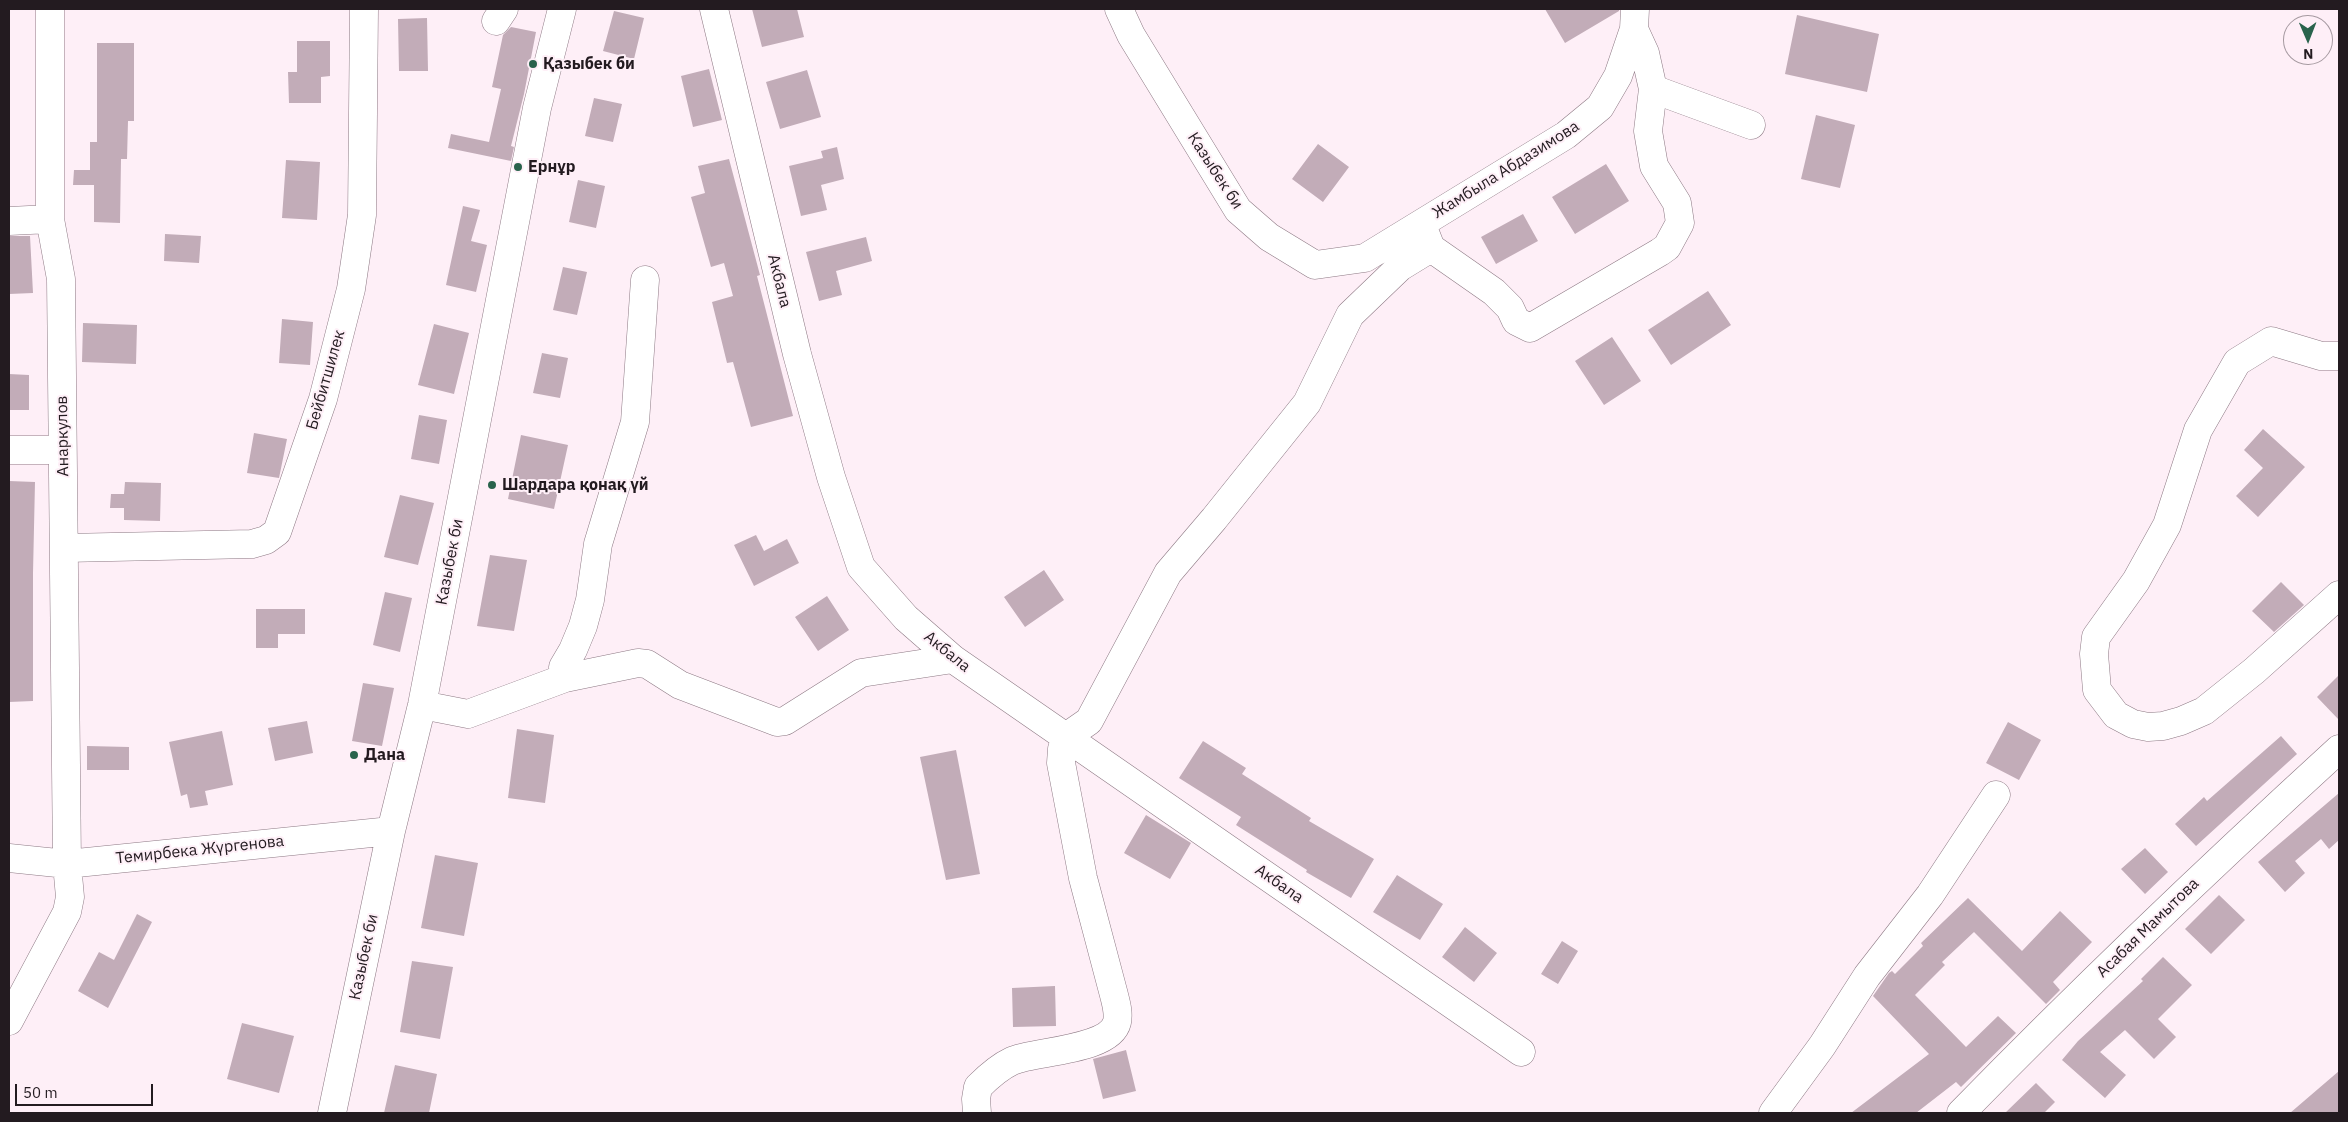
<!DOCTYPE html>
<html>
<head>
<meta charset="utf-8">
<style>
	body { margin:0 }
	#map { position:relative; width:2348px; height:1122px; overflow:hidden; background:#feeff7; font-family:"IBM Plex Sans",sans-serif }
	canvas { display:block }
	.frame { position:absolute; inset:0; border:10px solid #231b20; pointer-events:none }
	.north { position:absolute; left:2283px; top:15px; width:50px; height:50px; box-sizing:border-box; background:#feeff7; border:1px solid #a69aa1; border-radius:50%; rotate:179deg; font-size:14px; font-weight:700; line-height:20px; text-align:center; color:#231b20 }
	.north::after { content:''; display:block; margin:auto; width:18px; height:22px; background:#29634c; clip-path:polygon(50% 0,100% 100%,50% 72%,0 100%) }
	.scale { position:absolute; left:15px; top:1084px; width:138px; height:22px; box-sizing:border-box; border:2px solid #231b20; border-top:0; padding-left:6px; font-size:15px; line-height:18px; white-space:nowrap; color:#231b20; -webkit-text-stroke:4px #feeff7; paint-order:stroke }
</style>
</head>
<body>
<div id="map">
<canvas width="2348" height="1122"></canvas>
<div class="frame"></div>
<div class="north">N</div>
<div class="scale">50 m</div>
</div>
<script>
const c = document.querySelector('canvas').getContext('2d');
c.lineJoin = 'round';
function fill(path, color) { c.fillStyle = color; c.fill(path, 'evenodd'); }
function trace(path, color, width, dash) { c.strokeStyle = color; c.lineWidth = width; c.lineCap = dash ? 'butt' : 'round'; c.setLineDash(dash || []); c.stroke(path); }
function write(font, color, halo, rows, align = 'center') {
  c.font = font + ' "IBM Plex Sans",sans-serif'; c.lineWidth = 4; c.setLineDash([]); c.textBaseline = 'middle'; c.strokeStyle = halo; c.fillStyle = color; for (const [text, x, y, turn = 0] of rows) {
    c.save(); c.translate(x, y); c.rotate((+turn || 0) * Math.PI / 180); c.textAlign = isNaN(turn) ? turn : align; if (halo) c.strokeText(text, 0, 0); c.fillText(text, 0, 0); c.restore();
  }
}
fill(new Path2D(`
	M752 9H797L804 37 762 47Z
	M1545 9H1619V11L1565 43Z
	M614 11 644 18 634 59 603 51Z
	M1797 15 1879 34 1867 92 1785 74Z
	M427 18 428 71H399L398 19Z
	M511 27 536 32 524 94 511 146 514 147 511 161 448 148 451 134 489 142 501 89 492 87 503 35Z
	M297 41H330V76L321 77V103H289L288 72H297Z
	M97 43H134V121H128L127 159H121L120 223 94 222V185H73L74 170H90V142H97Z
	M709 69 722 120 693 127 681 76Z
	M807 70 821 117 780 129 766 82Z
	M594 98 622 104 613 142 585 136Z
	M1816 115 1855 125 1840 188 1801 179Z
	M1318 144 1349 167 1323 202 1292 179Z
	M837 147 844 179 821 185 827 210 801 216 789 166 823 158 821 151Z
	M729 159 760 275 757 276 793 416 751 427 733 362 727 363 712 302 733 296 724 263 711 267 691 197 705 193 698 166Z
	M286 160 320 162 317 220 282 218Z
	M1606 164 1629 201 1575 234 1552 197Z
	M578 180 605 186 596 228 569 222Z
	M463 206 480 210 471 241 487 245 476 292 446 285Z
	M1523 214 1538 241 1496 264 1481 237Z
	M165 234 201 236 199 263 164 261Z
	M9 236H30L33 293 9 294Z
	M866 237 872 261 836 271 842 295 819 301 806 252Z
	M563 267 587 272 577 315 553 310Z
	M1708 291 1731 325 1671 365 1648 330Z
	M282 319 313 322 310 365 279 363Z
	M83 323 137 325 136 364 82 362Z
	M434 324 469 333 454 394 418 385Z
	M1612 337 1641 381 1604 405 1575 361Z
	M542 353 568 358 560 398 533 393Z
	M9 374 29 375V410H9Z
	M419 415 447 420 439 464 411 459Z
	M2263 429 2305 467 2258 517 2236 496 2263 468 2244 450Z
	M254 433 287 439 279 478 247 473Z
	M521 435 568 445 554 509 508 499Z
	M9 481 35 482 33 573V701L9 702Z
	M125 482 161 483 160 521 124 520V508H110L111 494H124Z
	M400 495 434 503 418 565 384 557Z
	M756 535 764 551 787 539 799 563 754 586 734 545Z
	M490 555 527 560 514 631 477 626Z
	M1044 570 1064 600 1025 627 1004 597Z
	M2281 582 2304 605 2274 632 2252 611Z
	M385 592 412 598 400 652 373 645Z
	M827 596 849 630 818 651 795 617Z
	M256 609H305V634H278V648H256Z
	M2339 675V720L2317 697Z
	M363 683 394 688 382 746 352 741Z
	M307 721 313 753 275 761 268 728Z
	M2008 722 2041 740 2019 780 1986 763Z
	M517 729 554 735 545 803 508 798Z
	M222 731 233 785 205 791 208 805 190 808 187 794 181 796 169 742Z
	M2281 736 2297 754 2196 846 2175 824 2204 797 2207 801Z
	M1203 741 1246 768 1242 774 1311 818 1309 821 1374 859 1351 898 1306 872 1307 870 1236 825 1241 817 1179 778Z
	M87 746 129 747V770H87Z
	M956 750 980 874 946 880 920 757Z
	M2339 793V840L2329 849 2321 839 2295 861 2305 873 2285 892 2258 862Z
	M1146 815 1191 843 1170 879 1124 853Z
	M2145 848 2168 872 2145 894 2121 869Z
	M435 855 478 863 464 936 421 928Z
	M1397 875 1443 904 1420 940 1373 912Z
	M2219 895 2245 920 2211 954 2185 929Z
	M1968 898 2022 951 2060 911 2092 942 2053 982 2060 990 2046 1004 1974 932 1942 962 1945 965 1915 995 1966 1047 1998 1016 2016 1033 1961 1087 1956 1082 1916 1113H1851L1929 1054 1873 996 1889 973 1892 971 1895 974 1923 946 1921 943Z
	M137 914 152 922 108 1008 78 991 99 952 114 960Z
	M1465 927 1497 953 1474 982 1442 957Z
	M1562 941 1578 951 1558 984 1541 974Z
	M2163 957 2192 985 2158 1019 2176 1037 2154 1059 2125 1030 2100 1052 2126 1075 2105 1098 2062 1060 2078 1041 2143 981 2141 979Z
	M412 961 453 967 440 1039 400 1032Z
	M1055 986 1056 1026 1013 1027 1012 988Z
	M242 1023 294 1036 279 1093 227 1079Z
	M1126 1050 1136 1091 1103 1099 1093 1059Z
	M395 1065 437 1074 429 1113H384Z
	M2339 1071V1113H2290Z
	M2036 1083 2055 1102 2044 1113H2005Z`), '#c2acb8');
const minor = new Path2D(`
	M714 9 797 354 831 477 861 567 906 618 953 659 1521 1052
	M1119 9 1131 35 1238 210 1269 237 1315 265 1365 258 1566 135 1600 107 1618 76 1634 29
	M496 21 504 9
	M1653 89 1751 125
	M9 221 50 219
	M1424 230 1431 248 1494 292 1510 308 1516 321 1530 328 1660 252 1667 247 1680 223 1677 203 1654 166 1648 131 1653 89 1645 53 1634 29 1635 9
	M2339 356H2321L2271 341 2237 362 2198 430 2167 525 2136 581 2096 637 2094 654 2097 690 2116 715 2133 724 2148 727 2163 726 2181 721 2204 711 2254 671 2339 595
	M9 450H62
	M65 548 252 544 266 540 277 532 323 399 351 289 362 215 364 9
	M565 678 563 667 573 650 583 626 590 600 598 544 635 422 645 280
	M422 705 468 714 565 678 638 663 647 664 680 685 777 722 785 721 861 673 953 659
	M9 858 67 864 391 831
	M9 1021 67 912 70 897 67 864 61 279 50 219V9
	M332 1113 391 831 422 705 537 108 562 9
	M977 1113 976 1099 978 1087C988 1077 999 1067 1012 1061 1033 1051 1110 1051 1117 1022 1119 1013 1116 1003 1114 995L1083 878 1061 763 1062 749 1066 737 1089 721 1168 573 1214 519 1307 403 1350 315 1400 267 1431 248
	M1773 1113 1822 1046 1867 976 1930 895 1996 795
	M1961 1113C2083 988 2210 867 2339 749`);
trace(minor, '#8d7984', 29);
trace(minor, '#fff', 28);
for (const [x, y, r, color] of [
	[533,64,5,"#29634c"],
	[518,167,5,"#29634c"],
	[492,485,5,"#29634c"],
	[354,755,5,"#29634c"]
]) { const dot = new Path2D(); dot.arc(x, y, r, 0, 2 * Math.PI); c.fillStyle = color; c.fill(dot); trace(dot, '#feeff7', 2); }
write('bold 16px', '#231b20', '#feeff7', [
	["Қазыбек би",543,64],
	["Ернұр",528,167],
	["Шардара қонақ үй",502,485],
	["Дана",364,755]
], 'left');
write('16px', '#231b20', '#feeff7', [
	["Жамбыла Абдазимова",1506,170,-32],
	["Казыбек би",1215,171,57],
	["Акбала",779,281,76],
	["Бейбитшилек",326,380,-74],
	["Анаркулов",63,436,-91],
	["Казыбек би",450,562,-79],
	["Акбала",947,652,39],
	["Темирбека Жүргенова",200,850,-6],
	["Акбала",1279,884,35],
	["Асабая Мамытова",2148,928,-44],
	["Казыбек би",364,957,-78]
]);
</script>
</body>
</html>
